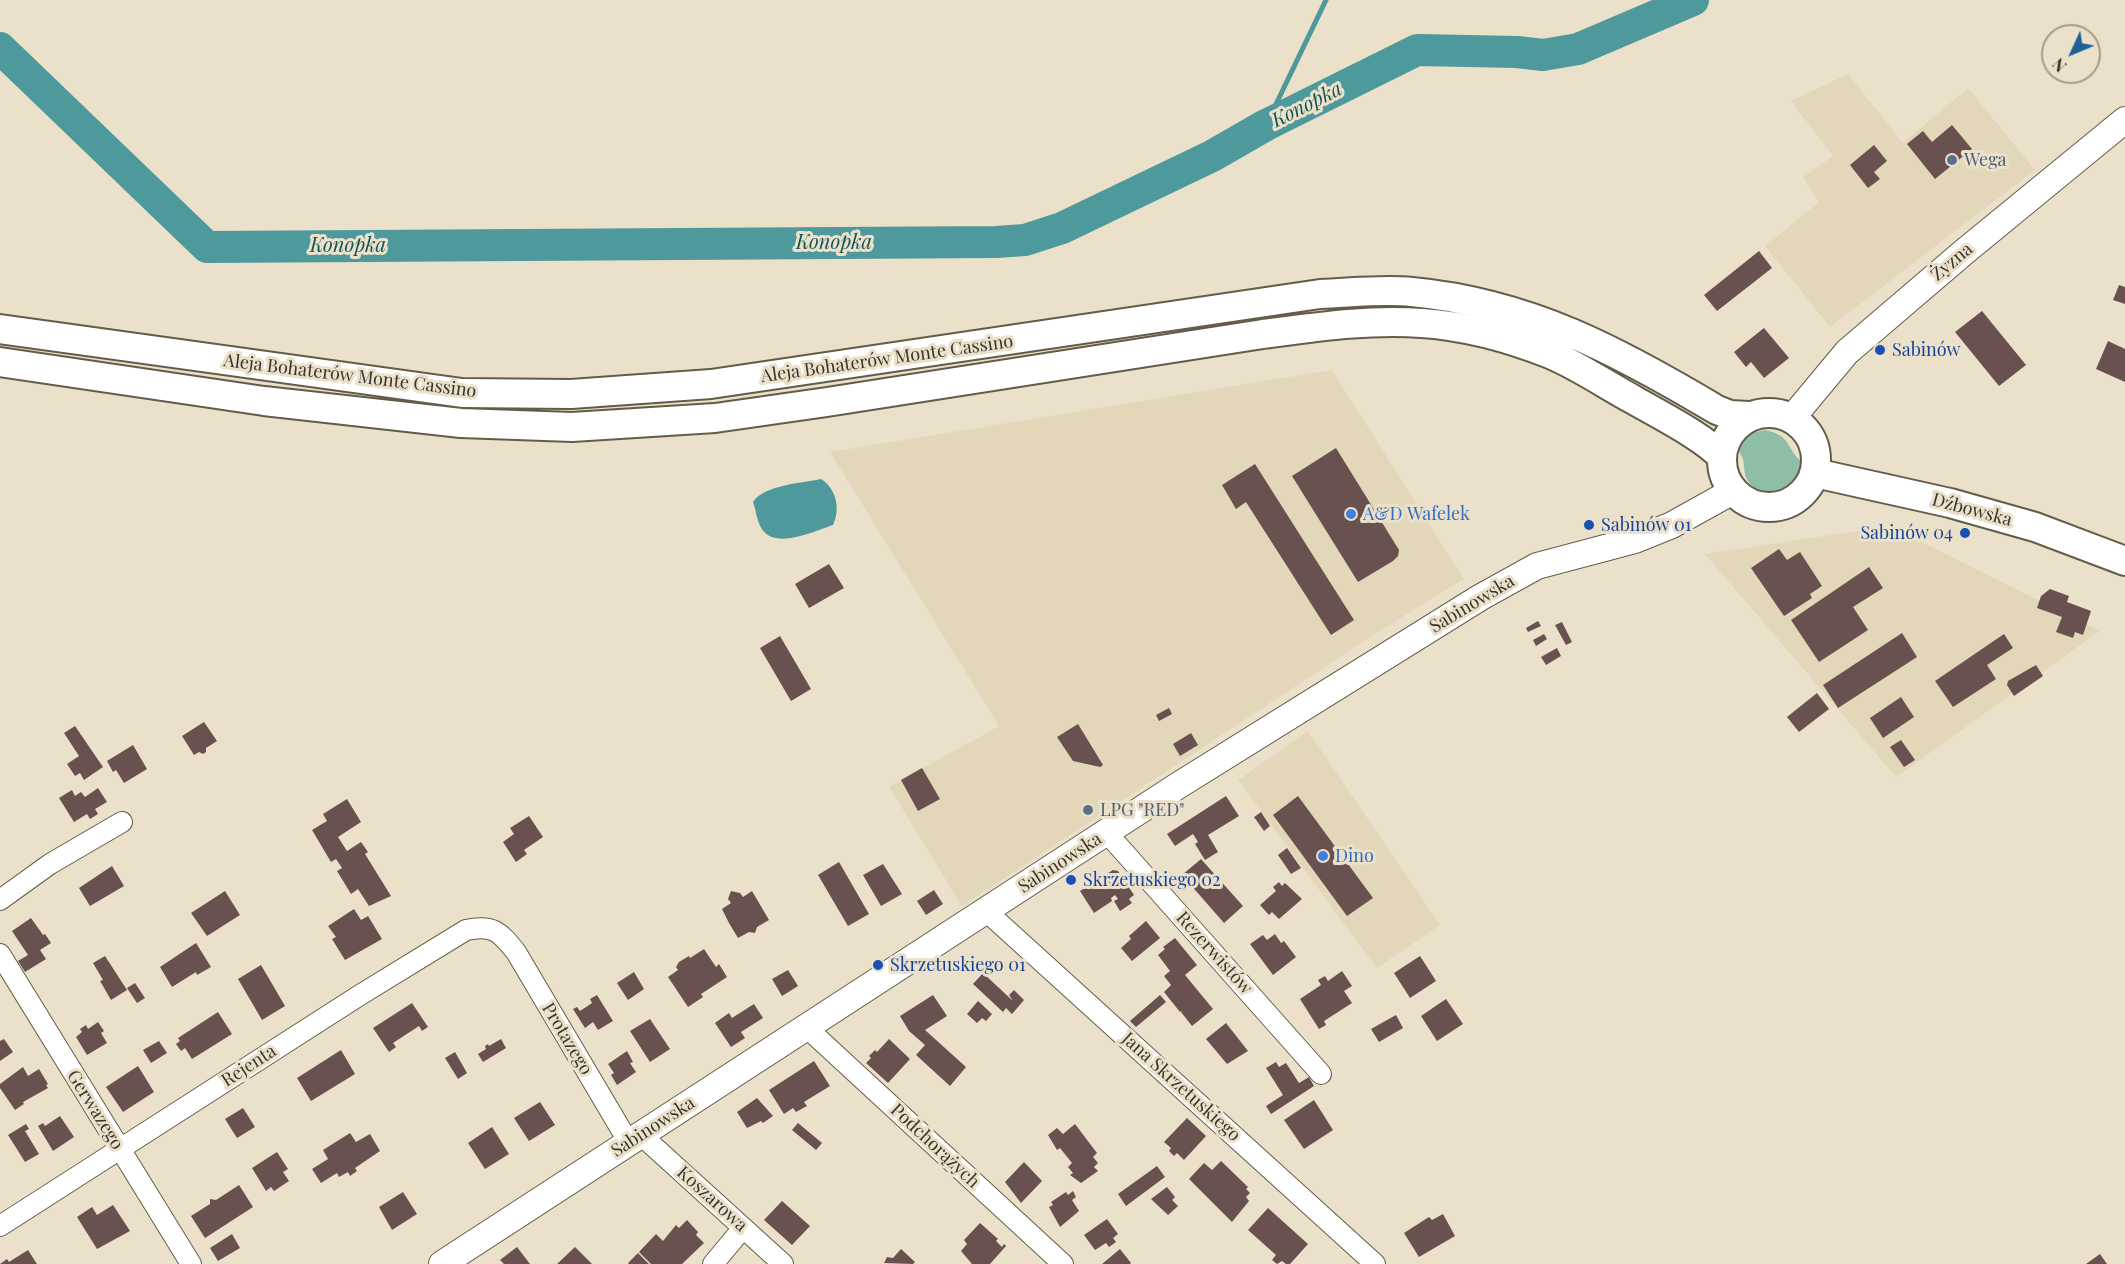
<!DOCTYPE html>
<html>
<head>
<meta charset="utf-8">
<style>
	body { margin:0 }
	#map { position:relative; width:2125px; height:1264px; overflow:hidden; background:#ebe1cb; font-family:"Playfair Display",serif }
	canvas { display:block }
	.north { position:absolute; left:2041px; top:24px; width:60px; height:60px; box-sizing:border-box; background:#ebe1cb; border:2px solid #a39c8b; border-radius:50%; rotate:226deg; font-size:16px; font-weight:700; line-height:24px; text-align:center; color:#38342b }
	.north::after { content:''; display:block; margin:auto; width:21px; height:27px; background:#1d6297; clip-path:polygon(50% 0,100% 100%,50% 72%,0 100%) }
</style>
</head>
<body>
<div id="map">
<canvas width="2125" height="1264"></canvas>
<div class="north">N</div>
</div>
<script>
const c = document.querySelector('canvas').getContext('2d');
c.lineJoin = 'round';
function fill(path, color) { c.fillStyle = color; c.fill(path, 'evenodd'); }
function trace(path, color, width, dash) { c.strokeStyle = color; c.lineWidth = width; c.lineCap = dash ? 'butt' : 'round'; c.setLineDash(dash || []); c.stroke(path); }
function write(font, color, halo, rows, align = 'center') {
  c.font = font + ' "Playfair Display",serif'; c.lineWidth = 6; c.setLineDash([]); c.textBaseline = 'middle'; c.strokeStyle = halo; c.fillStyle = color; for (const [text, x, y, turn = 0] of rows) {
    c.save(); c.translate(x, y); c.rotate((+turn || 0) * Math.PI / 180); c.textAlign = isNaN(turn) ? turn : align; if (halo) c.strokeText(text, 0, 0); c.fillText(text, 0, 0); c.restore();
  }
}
fill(new Path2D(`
	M1848 74 1903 143 1968 88 2035 170 1830 327 1765 246 1819 202 1803 177 1833 156 1791 101Z
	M1332 370 1464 579 1378 632 962 906 889 787 999 726 830 452Z
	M1890 526 2100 631 1896 777 1705 554Z
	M1308 731 1440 925 1377 968 1238 780Z`), '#e3d7ba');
fill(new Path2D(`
	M1764 430C1794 435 1785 451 1805 464 1802 470 1800 476 1795 481 1786 491 1762 496 1751 485 1743 477 1745 468 1743 459 1741 454 1738 450 1735 446L1749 434Z`), '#8ebea6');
fill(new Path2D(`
	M821 479C836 488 841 509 833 525 815 531 775 550 762 529 757 522 756 510 753 502 764 485 802 483 821 479Z`), '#4d999b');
trace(new Path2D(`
	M1266 125 1326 0`), '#4d999b', 5);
trace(new Path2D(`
	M0 48 207 247 996 242 1025 240 1062 228 1212 156 1266 125 1417 50 1517 52 1543 55 1578 49 1693 0`), '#4d999b', 32);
fill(new Path2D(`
	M1952 125 1972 149 1935 179 1907 144 1923 131 1932 142Z
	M1874 145 1887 161 1874 172 1880 179 1868 188 1850 165Z
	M1759 251 1772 268 1717 311 1704 295Z
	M2119 285 2125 287V304L2113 300Z
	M1982 311 2026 365 1999 386 1955 332Z
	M1764 328 1789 358 1764 378 1751 362 1746 367 1734 352Z
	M2108 341 2125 349V382L2096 369Z
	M1336 448 1399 550 1398 556 1393 561 1358 582 1292 476Z
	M1255 464 1354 620 1331 635 1246 502 1236 509 1222 485Z
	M1779 549 1787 560 1800 552 1822 586 1810 594 1812 598 1784 616 1751 568Z
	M829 564 844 588 809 608 795 584Z
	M1869 567 1883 588 1853 607 1868 630 1819 662 1791 620Z
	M2050 589 2069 596 2067 602 2091 611 2083 635 2075 632 2073 638 2056 632 2062 617 2037 608 2041 596Z
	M1538 621 1541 626 1528 632 1526 628Z
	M1562 622 1572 642 1566 645 1555 625Z
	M1902 633 1917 657 1838 708 1823 685Z
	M1544 634 1547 639 1536 646 1533 640Z
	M2004 634 2013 648 1987 665 1996 679 1953 707 1935 681Z
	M780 636 811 689 791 701 760 648Z
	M1557 648 1561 656 1546 665 1541 657Z
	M2036 665 2043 676 2014 696 2007 685 2008 681Z
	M1817 693 1829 709 1799 732 1787 717Z
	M1901 697 1914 717 1883 738 1870 718Z
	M1169 708 1172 714 1159 721 1156 715Z
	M204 722 217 741 206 748V752L203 754 199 752 194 755 182 736Z
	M1078 724 1103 765 1100 767 1073 761 1057 737Z
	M75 726 103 767 84 780 80 773 75 776 67 764 79 756 64 733Z
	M1191 733 1198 745 1180 756 1173 744Z
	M1901 740 1915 760 1904 767 1890 747Z
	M133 745 147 769 124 783 116 770 113 772 107 761Z
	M922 768 940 799 918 811 901 780Z
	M98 788 107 802 95 809 98 814 90 819 87 814 74 822 59 798 72 790 75 796 81 792 85 797Z
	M1226 796 1239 816 1208 835 1218 852 1205 860 1195 844 1198 842 1193 834 1175 846 1167 834Z
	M1298 796 1373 898 1347 916 1273 815Z
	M347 799 361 822 338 837 347 851 361 842 368 852 365 854 391 896 369 906 358 889 351 894 337 871 342 868 336 859 331 862 312 830 327 821 323 814Z
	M1261 812 1270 826 1264 831 1254 817Z
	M529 816 543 837 524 850 527 854 516 862 503 842 514 834 510 828Z
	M1287 848 1301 868 1291 874 1278 855Z
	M1201 859 1243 906 1224 923 1182 875Z
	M839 862 869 914 848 926 818 875Z
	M883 864 902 894 881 906 863 875Z
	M112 866 124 886 90 906 79 888Z
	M1113 870 1118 871 1134 895 1129 899 1132 903 1120 911 1114 901 1118 899 1115 895 1111 898 1112 901 1094 913 1080 891Z
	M1279 882 1282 886 1285 883 1302 899 1279 919 1272 912 1269 915 1260 905 1276 891 1273 887Z
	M934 890 943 904 926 915 917 901Z
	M225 891 240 915 207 936 191 913Z
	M731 891 740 893 743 897 752 891 769 920 757 927 755 933 749 932 738 938 729 923 722 909 731 903 728 899Z
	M354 909 361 920 368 916 382 939 345 960 332 939 336 937 328 926Z
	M31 918 43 935 45 934 51 943 40 950 46 959 25 972 18 961 28 955 12 931Z
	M1146 921 1160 938 1132 961 1121 948 1131 939 1129 936Z
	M1275 934 1281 943 1284 941 1296 957 1273 975 1250 944 1263 935 1267 940Z
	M1175 938 1197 965 1185 975 1213 1009 1192 1026 1181 1012 1183 1010 1180 1012 1164 992 1171 985 1164 976 1170 971 1158 955 1165 949 1163 947Z
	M196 943 211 967 197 975 196 972 172 987 160 967Z
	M704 949 716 967 719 964 727 977 701 994 703 997 688 1007 668 977 678 970 676 967 679 962 689 956 690 958Z
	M105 956 127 990 111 1000 100 981 103 980 93 963Z
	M1420 956 1436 981 1410 998 1394 973Z
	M261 965 285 1006 262 1020 238 979Z
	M788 970 798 986 782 996 772 979Z
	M1342 971 1352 986 1344 991 1352 1003 1324 1021 1326 1025 1319 1029 1300 999 1321 985 1318 980 1325 976 1328 981Z
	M634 972 644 989 628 1000 617 983Z
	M983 973 1013 1001 1009 995 1014 990 1024 1000 1012 1014 1006 1008 1003 1012 973 984Z
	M135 983 145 998 137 1003 127 988Z
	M597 995 613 1021 598 1030 593 1022 585 1028 573 1009 577 1007 580 1011 592 1003 590 999Z
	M933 995 947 1016 925 1030 966 1067 950 1086 916 1055 925 1045 909 1031 900 1016Z
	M1160 995 1166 1002 1136 1027 1130 1021Z
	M1446 999 1463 1024 1437 1041 1421 1016Z
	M978 1001 992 1014 986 1021 982 1018 977 1023 967 1014Z
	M412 1003 428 1027 422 1031 419 1026 393 1043 396 1047 389 1052 373 1028Z
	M754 1004 763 1018 741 1032 745 1038 731 1047 715 1023 729 1013 732 1018Z
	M218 1012 232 1034 192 1059 185 1048 181 1051 176 1044 180 1041 178 1038Z
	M1396 1015 1403 1028 1379 1042 1371 1029Z
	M650 1019 670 1049 650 1062 630 1031Z
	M98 1022 104 1031 101 1033 107 1043 87 1055 76 1037 82 1032 80 1029 86 1025 88 1029Z
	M1226 1023 1248 1051 1227 1064 1206 1039Z
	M4 1039 13 1052 0 1061V1041Z
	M501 1039 506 1048 483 1062 478 1054 486 1049 485 1046 488 1044 489 1046Z
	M889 1039 910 1059 888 1083 866 1063 871 1058 869 1056 875 1050 877 1052Z
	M159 1041 167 1053 151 1063 143 1050Z
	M341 1050 355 1074 311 1101 297 1078Z
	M627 1051 633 1062 630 1063 636 1072 617 1085 611 1075 614 1073 608 1064Z
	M455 1052 467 1073 458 1079 445 1058Z
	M814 1061 830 1086 804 1102 807 1106 796 1112 793 1108 784 1114 769 1090Z
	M1276 1062 1279 1067 1286 1063 1299 1083 1309 1077 1314 1086 1271 1114 1266 1106 1283 1095 1266 1068Z
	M138 1066 154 1092 123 1112 106 1087Z
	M23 1067 28 1076 39 1069 48 1084 46 1085 48 1088 23 1102 24 1104 15 1110 0 1088V1084Z
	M757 1098 773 1116 763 1123 761 1121 747 1128 737 1112Z
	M1314 1100 1333 1130 1304 1149 1284 1120Z
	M540 1102 555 1125 529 1141 514 1118Z
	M243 1108 255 1127 237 1138 225 1119Z
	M60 1116 74 1137 53 1151 38 1126 43 1123 45 1126Z
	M1187 1118 1206 1136 1184 1160 1177 1153 1174 1156 1169 1151 1171 1148 1164 1142Z
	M798 1123 822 1143 816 1150 792 1130Z
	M26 1124 29 1129 25 1131 39 1154 25 1162 8 1135Z
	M1075 1124 1097 1153 1093 1157 1098 1163 1094 1167 1098 1171 1081 1183 1070 1175 1073 1173 1068 1167 1072 1163 1060 1148 1057 1150 1048 1135 1057 1128 1063 1134Z
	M492 1127 509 1154 485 1169 468 1143Z
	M350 1133 356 1142 370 1134 380 1151 355 1168 357 1171 350 1176 348 1172 339 1177 337 1173 321 1183 312 1169 328 1159 323 1150Z
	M277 1152 288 1169 283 1172 289 1181 274 1191 271 1187 266 1191 252 1168Z
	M1221 1161 1248 1187 1246 1189 1250 1193 1246 1197 1249 1201 1232 1222 1189 1179 1204 1163 1212 1170Z
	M1024 1162 1042 1181 1021 1203 1005 1182Z
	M1157 1166 1165 1177 1126 1206 1118 1194Z
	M239 1185 253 1207 205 1238 191 1216 210 1204V1199L216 1200Z
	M1167 1187 1175 1197 1172 1200 1178 1206 1168 1215 1151 1199Z
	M1073 1191 1076 1197 1072 1200 1079 1211 1060 1227 1049 1207 1053 1205 1051 1202 1066 1192 1068 1195Z
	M403 1192 417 1214 392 1230 379 1207Z
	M782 1201 810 1226 792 1245 764 1220Z
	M113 1205 130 1231 97 1249 77 1217 92 1207 97 1215Z
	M1268 1208 1308 1244 1290 1264H1286L1282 1261 1277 1264 1272 1260 1276 1255 1248 1230Z
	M1443 1214 1455 1236 1419 1257 1404 1233 1429 1217 1432 1220Z
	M1107 1219 1118 1234 1113 1238 1116 1242 1109 1247 1106 1243 1095 1250 1084 1235Z
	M687 1220 698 1232 696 1235 704 1243 682 1264H651L639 1252 656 1234 663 1241 676 1225 679 1228Z
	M980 1223 998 1239 996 1241 1002 1247 1004 1244 1006 1246 990 1264H972L961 1251 967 1244 964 1240Z
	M232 1234 240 1248 218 1261 210 1248Z
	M517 1247 530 1264H504L500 1260Z
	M575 1247 592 1264H557Z
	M901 1249 915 1262 913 1264 884 1263 887 1257 893 1258Z
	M1120 1249 1131 1263 1130 1264H1102Z
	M28 1250 37 1264H0L7 1259 9 1262Z
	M638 1253 649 1264H629L628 1263Z
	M2100 1254 2107 1264H2086Z`), '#68514e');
const minor = new Path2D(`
	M1107 833 1321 1074
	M0 900 50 864 122 822
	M986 911 1375 1264
	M0 954 191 1264
	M807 1028 1063 1264
	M641 1135 783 1264
	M0 1226 360 995 466 930C493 924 500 932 516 952L629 1143
	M713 1264 743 1228`);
const tertiary = new Path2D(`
	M1792 418 1847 352 1964 252 2125 120
	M442 1264 1179 785 1481 597 1537 566 1635 540 1672 525 1733 491`);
const secondary = new Path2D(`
	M0 329 462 393 571 394 711 384 1320 294C1350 293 1382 289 1412 292 1529 303 1618 351 1717 410L1730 415 1749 416
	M0 362 264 401 461 423 572 427 715 418 827 402 1263 334C1316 327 1369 319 1422 323 1465 326 1510 338 1550 354 1577 365 1608 386 1634 400 1658 414 1704 437 1722 457
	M1722 460a47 47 0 1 1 94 0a47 47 0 1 1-94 0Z
	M1815 473 1950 503 2035 527 2125 561`);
trace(minor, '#645c49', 22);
trace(tertiary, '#645c49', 28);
trace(secondary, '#645c49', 32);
trace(minor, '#fff', 20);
trace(tertiary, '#fff', 26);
trace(secondary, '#fff', 28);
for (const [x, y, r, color] of [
	[1952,160,6,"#5c6f8a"],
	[1880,350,6,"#1a4fb4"],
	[1351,514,6,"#3f7fe0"],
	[1589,525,6,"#1a4fb4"],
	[1965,533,6,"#1a4fb4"],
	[1088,810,6,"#5c6f8a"],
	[1323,856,6,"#3f7fe0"],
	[1071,880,6,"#1a4fb4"],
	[878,965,6,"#1a4fb4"]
]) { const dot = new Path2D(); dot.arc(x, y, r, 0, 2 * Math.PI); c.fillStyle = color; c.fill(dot); trace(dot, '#ebe1cb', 2); }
write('18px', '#4e5e75', '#ebe1cb', [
	["Wega",1964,160],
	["LPG \"RED\"",1100,810]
], 'left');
write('18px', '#38342b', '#ebe1cb', [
	["Żyzna",1952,262,-40],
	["Aleja Bohaterów Monte Cassino",887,359,-8],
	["Aleja Bohaterów Monte Cassino",350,376,7],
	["Dźbowska",1972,510,15],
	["Sabinowska",1472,604,-31],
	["Sabinowska",1060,863,-33],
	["Rezerwistów",1214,953,48],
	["Protazego",567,1039,59],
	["Rejenta",249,1066,-33],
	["Jana Skrzetuskiego",1181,1087,42],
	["Gerwazego",95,1110,58],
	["Sabinowska",653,1127,-33],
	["Podchorążych",935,1146,43],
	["Koszarowa",712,1199,42]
]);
write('18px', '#164399', '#ebe1cb', [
	["Sabinów",1892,350],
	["Sabinów 01",1601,525],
	["Sabinów 04",1953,533,"right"],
	["Skrzetuskiego 02",1083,880],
	["Skrzetuskiego 01",890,965]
], 'left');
write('18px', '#366cbe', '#ebe1cb', [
	["A&D Wafelek",1363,514],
	["Dino",1335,856]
], 'left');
write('italic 20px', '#105355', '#ebe1cb', [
	["Konopka",1307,105,-27],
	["Konopka",834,243],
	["Konopka",348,246]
]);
</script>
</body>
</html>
